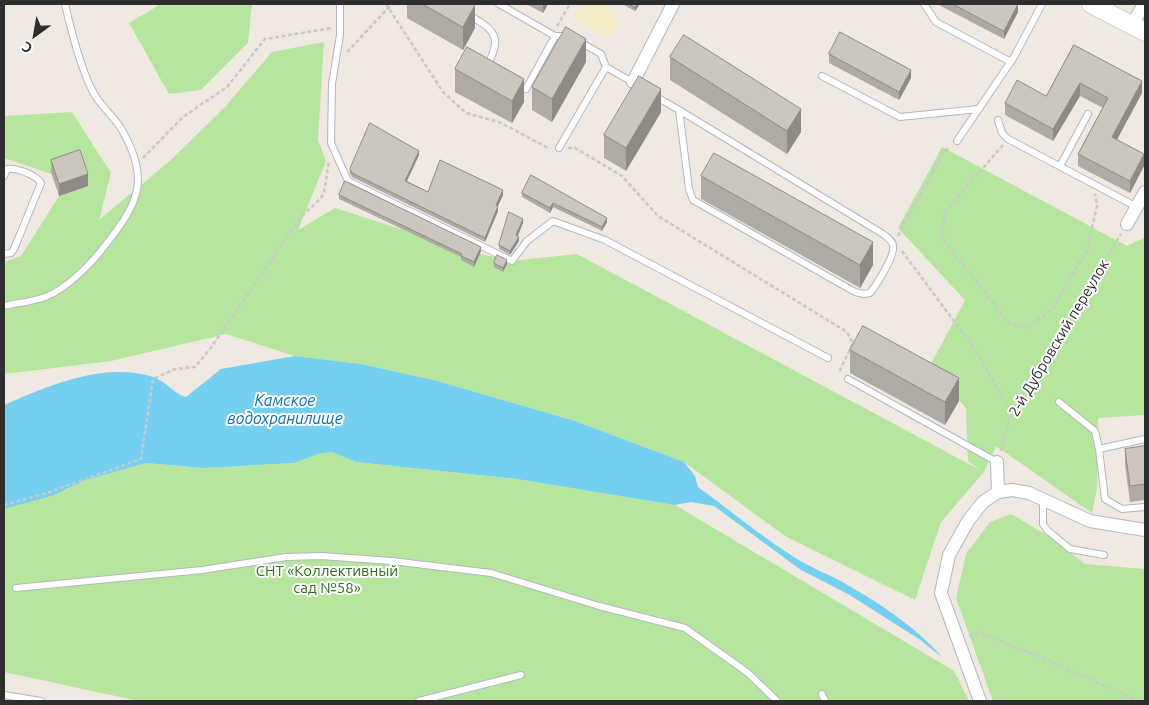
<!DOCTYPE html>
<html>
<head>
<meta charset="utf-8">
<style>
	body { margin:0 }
	#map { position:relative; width:1149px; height:705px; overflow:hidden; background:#efe9e1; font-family:Ubuntu,sans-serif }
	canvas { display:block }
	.frame { position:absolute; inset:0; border:5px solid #2e2e2e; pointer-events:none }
	.north { position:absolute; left:10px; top:10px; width:50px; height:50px; -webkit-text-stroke:4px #fff; paint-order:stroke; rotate:212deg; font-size:14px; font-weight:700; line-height:20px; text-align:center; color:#2e2e2e }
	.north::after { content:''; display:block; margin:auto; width:18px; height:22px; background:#2e2e2e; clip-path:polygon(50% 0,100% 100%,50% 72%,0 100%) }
</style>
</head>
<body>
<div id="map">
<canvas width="1149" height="705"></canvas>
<div class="frame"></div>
<div class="north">С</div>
</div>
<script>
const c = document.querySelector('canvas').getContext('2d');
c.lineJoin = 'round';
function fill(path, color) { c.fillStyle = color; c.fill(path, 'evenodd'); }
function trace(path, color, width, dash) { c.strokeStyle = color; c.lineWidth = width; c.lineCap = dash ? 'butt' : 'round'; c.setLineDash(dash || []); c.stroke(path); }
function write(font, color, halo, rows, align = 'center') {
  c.font = font + ' Ubuntu,sans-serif'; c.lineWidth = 4; c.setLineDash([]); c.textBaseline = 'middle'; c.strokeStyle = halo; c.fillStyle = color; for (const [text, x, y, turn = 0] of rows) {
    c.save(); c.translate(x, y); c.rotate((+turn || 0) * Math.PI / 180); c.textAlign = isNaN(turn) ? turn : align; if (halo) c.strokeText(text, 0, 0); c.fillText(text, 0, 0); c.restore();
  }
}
fill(new Path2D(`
	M161 4H252L248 43 201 90 169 94 129 23Z
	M324 42 318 140 326 161 298 230 335 208 476 253 512 261 577 254 980 470 968 461 966 408 930 366 965 300 898 228 942 147 1127 246 1145 237V415L1098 418 1097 488 1092 513 996 446 984 472 941 522 915 600 785 536 684 462 575 421 434 380 361 364 295 356 226 334 111 361 4 374V262L21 256 59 196 87 186 4 158V116L72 112 111 173 99 220 171 160 224 108 272 52Z
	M332 452 356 462 517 479 675 505 954 671 969 701H139L4 672V509L66 490 86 480 146 463 204 468 294 463 318 454Z
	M1011 514 1050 537 1085 564 1145 569V701H993L956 598 966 554 990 522Z`), '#b6e59e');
fill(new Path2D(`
	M582 4H611L609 12 618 24 608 38 573 19Z`), '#f3ecc5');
fill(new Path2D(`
	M295 356 361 364 434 380 575 421 684 462 695 476 698 487C731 511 762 537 797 559 809 566 822 572 835 578 873 599 913 624 942 657L919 639 848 594 801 570 714 506 691 502 675 505 517 479 356 462 332 452 318 454 294 463 204 468 146 463 86 480 54 495 4 509V405C47 386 105 361 153 377 166 381 174 394 186 397L221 369Z`), '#75cff0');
const lane = new Path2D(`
	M340 4V35L332 84 331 143 348 181 512 261 527 241 553 221 605 240 828 358
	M499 4 555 36H569
	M924 4 936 22 1011 62
	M468 15C481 22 500 31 494 49 493 55 489 61 487 67
	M580 42 601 54 606 67 634 83
	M822 76 900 117 979 109
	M516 88 526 89 555 36
	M653 95 679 110 883 234C887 237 893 241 893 246 895 256 877 284 870 293L864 294 855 292 693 200 689 189 679 110
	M998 120 1002 133 1008 139 1137 207
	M957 141 1014 57 1042 4
	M559 148 606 67
	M1060 166 1088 114
	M4 176 7 169C16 167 36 175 41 183L14 249 11 253 4 254
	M4 306C17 303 32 302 45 297 67 289 93 262 107 243 139 202 150 179 122 130 115 118 104 109 96 97 82 75 71 30 65 4
	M848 379 997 462
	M1059 402 1095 431 1099 449
	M1145 439 1099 449 1105 499 1122 509 1145 507
	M1043 500V524L1047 530 1070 549 1104 555
	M16 588 202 570 286 557 321 556 392 561 491 573 599 606 685 628 748 673 777 701
	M822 694 825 701
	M4 695 41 701
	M419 701 521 675`);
const street = new Path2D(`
	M1132 25 1144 4
	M633 82 673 4
	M1127 224 1145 192
	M997 462 998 492
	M980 701 941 593 949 555 968 521 983 502 998 492 1012 490 1029 493 1090 521 1145 530`);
const secondary = new Path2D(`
	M1091 4 1145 32`);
trace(lane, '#b4b7c1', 8);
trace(street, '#b4b7c1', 14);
trace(secondary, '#b4b7c1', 19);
trace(new Path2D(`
	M386 4 443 92 466 113 499 122 550 149
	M557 26 570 4
	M347 52 392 4
	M1003 145 946 211 941 237 1010 324 1026 327 1051 311 1087 250 1097 206 1095 194
	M568 148H575L622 176 658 216 847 332 853 343 840 370 842 372
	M143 158 183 117 227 87 265 39 332 28
	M898 236 944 152 950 147
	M902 251 979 355 1011 414
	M1001 451 1011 414 1121 234
	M4 505 47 493 141 459 153 379 175 369 195 367 210 349 299 219 321 198 324 193 329 161
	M969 636 979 633 1040 657 1139 701`), '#c9c9c9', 2.5, [4, 2.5]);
trace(lane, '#fff', 6);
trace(street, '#fff', 12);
trace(secondary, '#fff', 18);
fill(new Path2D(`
	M407 4H472L475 28 463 50 407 18Z
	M526 4H548L543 13Z
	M622 4H640L635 11Z
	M937 4H1017L1018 12 1004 39Z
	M1074 45 1142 93 1117 139 1144 166 1130 193 1078 166V154L1103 108 1080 96 1053 141 1005 115V103L1046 96Z
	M829 54 911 78 899 100 829 63Z
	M670 57 801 132 787 154 670 80Z
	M586 62 552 122 532 110V87Z
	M455 69 524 102 512 123 455 92Z
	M661 112 626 171 604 158V135Z
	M419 155 407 181 428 192 503 195 498 206V211L485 242 352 177 350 173V169Z
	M51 160 88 186 59 196 51 172Z
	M701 176 873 265 860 288 701 199Z
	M522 193 607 222 602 231 553 207 550 213 522 197Z
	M339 195 481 251 474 267 461 260V257L339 199Z
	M523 223 518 236 519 241 510 255 499 249V245Z
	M494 263 507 264 503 272 494 267Z
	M850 350 959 401 945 425 850 373Z
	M1145 446V500L1130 502 1125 465V449Z`), '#afaba4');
fill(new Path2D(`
	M543 4H548L543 13Z
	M637 4H640L635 11V7Z
	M1018 4V12L1004 39V31Z
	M475 5V28L463 50V27Z
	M586 39V62L552 122V99Z
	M911 70V78L899 100V92Z
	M524 79V102L512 123V101Z
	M1142 81V93L1112 149V137Z
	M1080 83V96L1053 141V129Z
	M661 89V112L626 171V148Z
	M801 109V132L787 154V131Z
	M419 151V155L405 185V181Z
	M1144 154V166L1130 193V181Z
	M88 174V186L59 196V184Z
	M503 190V195L496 210V205Z
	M553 203V207L550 213V208Z
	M498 206V211L485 242V238Z
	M607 218V222L602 231V227Z
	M523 219V223L516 239V235Z
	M519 237V241L510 255V251Z
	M873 242V265L860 288V265Z
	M481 247V251L474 267V262Z
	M507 260V264L503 272V268Z
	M959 378V401L945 425V402Z`), '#8e8b86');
const building = new Path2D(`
	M423 4H472L475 5 463 27Z
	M629 4H637L635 7Z
	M953 4H1018L1004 31Z
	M566 27 586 39 552 99 532 87Z
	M840 32 911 70 899 92 829 54Z
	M684 35 801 109 787 131 670 57Z
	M1074 45 1142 81 1112 137 1144 154 1130 181 1078 154 1108 98 1080 83 1053 129 1005 103 1017 80 1046 96Z
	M467 47 524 79 512 101 455 69Z
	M639 76 661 89 626 148 604 135Z
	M370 123 419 151 405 181 428 192 440 160 503 190 496 205 498 206 485 238 352 173 350 169Z
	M80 150 88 174 59 184 51 160Z
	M714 153 873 242 860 265 701 176Z
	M531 175 607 218 602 227 553 203 550 208 522 193Z
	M345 181 481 247 474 262 461 256 462 254 339 195Z
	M509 212 523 219 516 235 519 237 510 251 499 245Z
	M497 255 507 260 503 268 494 263Z
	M863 326 959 378 945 402 850 350Z
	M1145 446V484L1130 486 1125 449Z`);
fill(building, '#cbc7bf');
trace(building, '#8e8b86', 1);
write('15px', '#2e2e2e', '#fff', [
	["2-й Дубровский переулок",1059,338,-59]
]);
write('15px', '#2c6e1b', '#fff', [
	["СНТ «Коллективный",327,571],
	["сад №58»",327,588]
]);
write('italic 16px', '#0d6fa3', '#fff', [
	["Камское",285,401],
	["водохранилище",285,419]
]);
</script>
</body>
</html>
